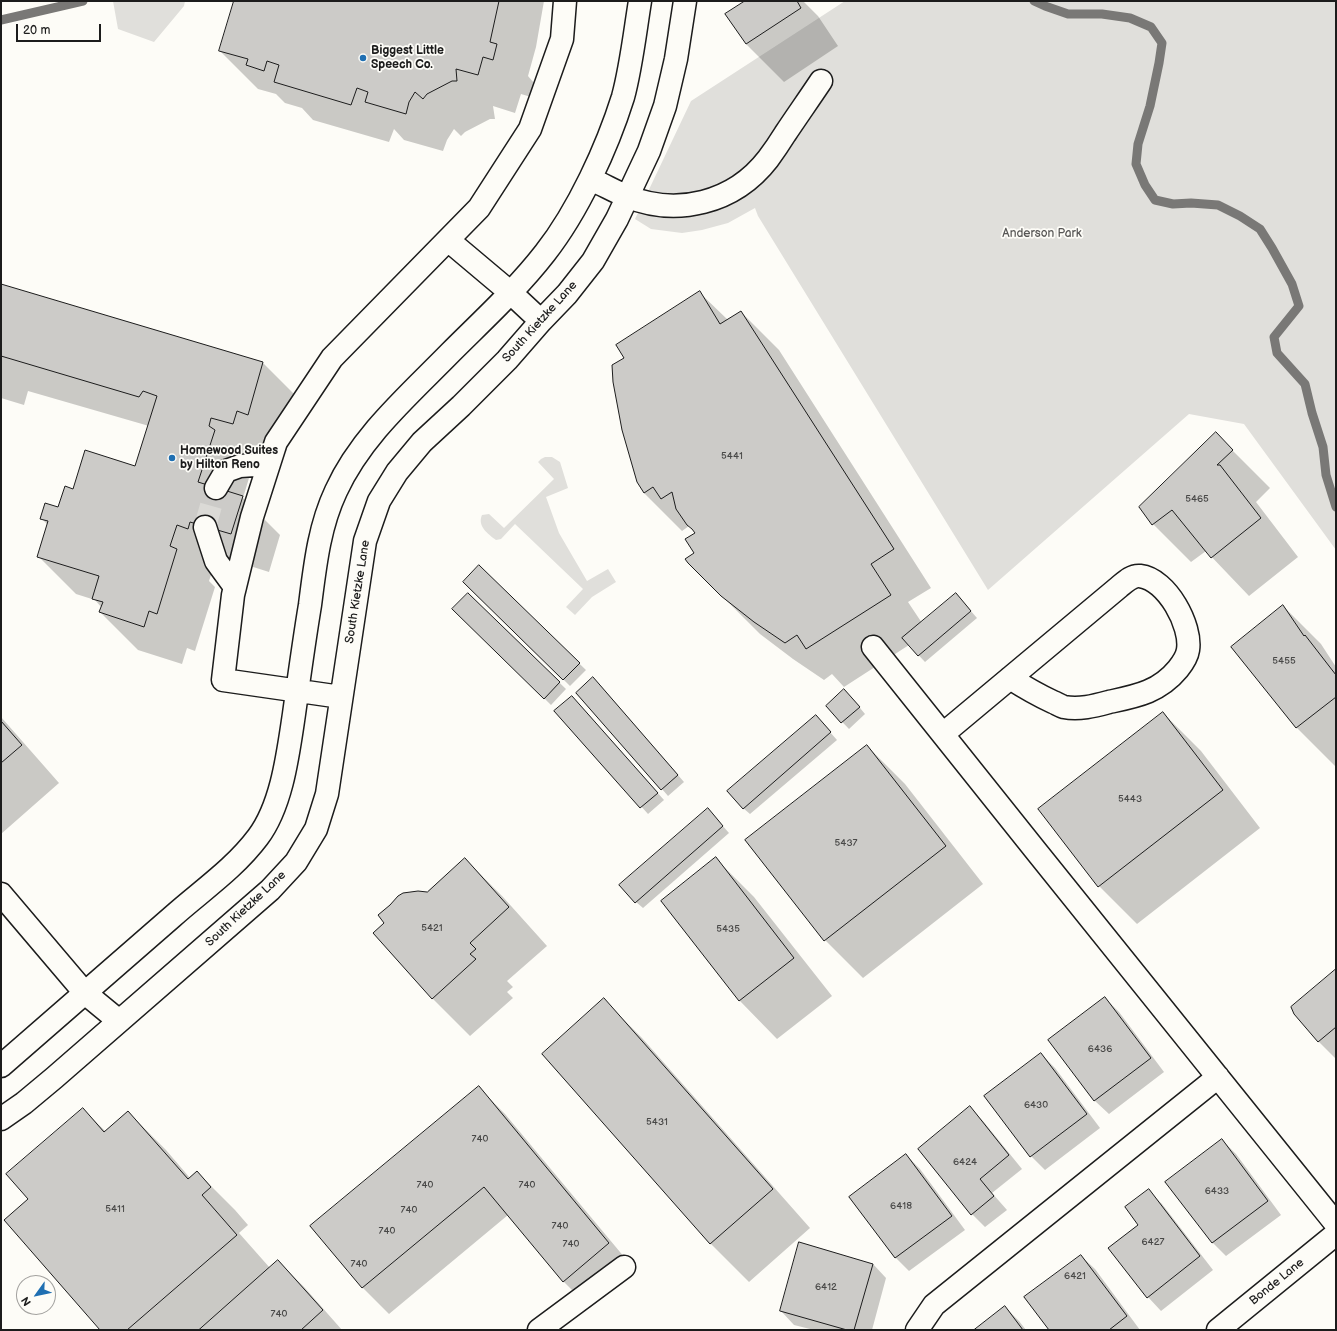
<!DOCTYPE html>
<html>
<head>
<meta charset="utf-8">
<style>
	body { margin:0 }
	#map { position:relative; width:1337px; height:1331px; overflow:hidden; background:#fdfcf7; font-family:"Balsamiq Sans",sans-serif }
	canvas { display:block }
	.frame { position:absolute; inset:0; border:2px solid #1c1c1c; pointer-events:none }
	.north { position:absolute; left:16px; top:1275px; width:40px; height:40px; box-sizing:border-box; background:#fdfcf7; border:1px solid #a3a29f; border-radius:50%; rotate:237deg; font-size:11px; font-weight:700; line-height:16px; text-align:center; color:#1c1c1c }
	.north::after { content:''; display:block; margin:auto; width:14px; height:18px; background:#1f6fb2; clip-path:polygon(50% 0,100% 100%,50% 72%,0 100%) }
	.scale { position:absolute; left:16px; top:24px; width:85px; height:18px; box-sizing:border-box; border:2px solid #1c1c1c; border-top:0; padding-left:5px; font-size:12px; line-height:14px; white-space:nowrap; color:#1c1c1c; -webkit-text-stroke:3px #fdfcf7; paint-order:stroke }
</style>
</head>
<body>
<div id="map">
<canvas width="1337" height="1331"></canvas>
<div class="frame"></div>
<div class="north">N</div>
<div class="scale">20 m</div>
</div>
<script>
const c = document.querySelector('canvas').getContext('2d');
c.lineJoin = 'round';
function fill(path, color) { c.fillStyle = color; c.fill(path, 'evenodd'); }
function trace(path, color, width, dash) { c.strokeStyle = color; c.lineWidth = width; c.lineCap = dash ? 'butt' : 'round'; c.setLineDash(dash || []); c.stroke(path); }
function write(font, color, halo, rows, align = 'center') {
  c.font = font + ' "Balsamiq Sans",sans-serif'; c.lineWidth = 3.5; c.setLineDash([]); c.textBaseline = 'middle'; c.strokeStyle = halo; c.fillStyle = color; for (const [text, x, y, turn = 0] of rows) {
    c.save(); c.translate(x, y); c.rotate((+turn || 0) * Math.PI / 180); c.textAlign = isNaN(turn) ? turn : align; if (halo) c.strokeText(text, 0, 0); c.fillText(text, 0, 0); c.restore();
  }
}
fill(new Path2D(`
	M113 1H185L184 6 154 42 118 29Z
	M845 1H1336V550L1244 424 1189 414 988 590 758 216 755 208 728 223 702 230 682 233 651 229 635 219 691 101Z
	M545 457H552L560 462 568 488 546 497 559 533 587 581 608 569 616 582 592 597 575 615 566 607 583 589 515 524 501 539 496 540C488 534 477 526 482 515L489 514 504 528 554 479 538 462 541 459Z`), '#e0dfdb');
fill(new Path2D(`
	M235 1H544L536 47 528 76 534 83 531 97 521 94 515 113 493 106 495 119H490L465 132 461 136 454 129 447 140 443 151 404 140 394 129 389 142 313 120 302 108 285 103 276 94 258 89 220 51Z
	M746 1H803L818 16 838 46 784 82 746 44Z
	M1 285 263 363 301 401 286 452 275 449 252 468 243 498 280 535 269 572 228 559 226 566 215 563 209 581 215 587 195 651 187 648 182 664 138 650 100 612 102 608 95 600 76 594 38 556 48 525 42 519 59 508 73 490 136 467 149 426 28 391 24 405 1 398Z
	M700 293 728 320 741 312 779 350 931 588 908 602 922 623 956 594 977 618 925 662 909 645 844 687 832 674 824 680 793 659 760 634 689 563 695 553 696 533 689 526 682 531 644 493 625 358Z
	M1216 434 1270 488 1256 502 1298 557 1249 596 1206 551 1191 562 1153 524 1141 508Z
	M479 567 586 670 570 686 465 582Z
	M468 594 566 689 551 705 454 609Z
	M1283 606 1321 644 1336 667V765L1335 766 1297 728 1232 647Z
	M600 685 684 782 668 796 662 789Z
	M851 697 865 714 849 729 827 706Z
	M578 704 664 800 648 814 556 711Z
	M1163 713 1201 751 1260 828 1137 924 1099 886Z
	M1 717 59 783 1 834Z
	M822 723 837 740 750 814 743 808Z
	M867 746 905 784 983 884 863 978 825 940 747 840Z
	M714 816 729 833 643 908 636 902Z
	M465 859 503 897 547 946 507 981 513 987 507 992 513 998 470 1036 432 998 386 923 428 893Z
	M716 859 754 897 832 996 777 1039 740 1001 662 901Z
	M1336 971V1059L1318 1041Z
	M1105 998 1119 1012 1164 1072 1109 1114 1095 1101 1049 1040Z
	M604 1000 642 1038 810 1228 749 1282 711 1244 543 1054Z
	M1041 1054 1055 1068 1100 1128 1045 1170 1031 1156 985 1096Z
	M479 1088 505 1114 635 1270 590 1308 563 1281 508 1215 389 1314 362 1287Z
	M970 1108 983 1121 1022 1169 992 1193 1007 1210 985 1227 972 1214Z
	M83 1109 106 1132 128 1112 166 1150 190 1178 197 1172 235 1210 248 1225 239 1233 270 1268 278 1261 305 1288 342 1330H101L29 1199Z
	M1222 1140 1236 1154 1281 1215 1226 1256 1212 1242Z
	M906 1155 920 1169 965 1230 909 1271 896 1258 851 1197Z
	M1149 1191 1162 1204 1213 1270 1161 1311 1148 1297 1140 1225Z
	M1081 1256 1095 1269 1140 1330H1050Z
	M873 1264 886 1278 872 1330H814L794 1325 781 1311Z
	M1005 1307 1019 1321 1026 1330H975Z`), '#0003');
trace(new Path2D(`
	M1034 1 1045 6 1068 14H1102L1130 18 1151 27 1162 43 1159 63 1150 106 1138 144 1136 164 1145 185 1155 200 1173 204 1191 203 1218 205 1240 216 1260 229 1272 248 1292 284 1299 306 1274 337 1277 353 1305 384 1312 413 1323 447 1326 475 1336 507
	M1 20 83 1`), '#797876', 9);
const building = new Path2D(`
	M234 1H499L490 42 497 44 493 60 483 57 478 75 456 69 457 81H452L427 94 423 99 415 92 409 102 406 114 365 102 368 92 357 88 351 105 274 82 279 65 267 61 264 71 246 65 248 59 219 51Z
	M745 1H797L801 8 746 44 725 14Z
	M1 284 263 362 248 415 237 411 233 424 211 418 209 426 215 430 198 482 243 496 231 534 190 522 188 529 177 525 170 546 177 549 157 614 149 611 144 627 99 612 103 602 92 599 99 576 37 557 48 521 40 519 45 503 58 507 65 486 73 489 85 450 135 466 157 396 143 391 139 397 1 356Z
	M700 291 720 324 741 311 894 549 871 564 891 595 806 649 797 635 785 643 754 622 721 596 688 563 685 559 694 553 685 539 695 533 692 529 687 525 676 509 672 492 661 499 653 487 644 493 637 482 622 430 613 382 612 365 624 358 616 345Z
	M1216 432 1233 450 1217 465H1220L1261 518 1211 558 1172 510 1152 525 1139 507Z
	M479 565 580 663 563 680 463 582Z
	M468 593 560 682 544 699 452 609Z
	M956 593 971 611 918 656 902 638Z
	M1283 605 1304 636 1305 635 1336 675V697L1296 728 1231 647Z
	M593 677 678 775 661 790 576 693Z
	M844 689 860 707 841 723 826 706Z
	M572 696 658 793 640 808 554 711Z
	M1163 712 1223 790 1098 887 1038 809Z
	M816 715 831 732 743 809 727 791Z
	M1 721 22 745 1 763Z
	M867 745 946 846 824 941 745 840Z
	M708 808 723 826 635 903 619 885Z
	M716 857 794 958 739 1001 661 901Z
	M465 858 509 907 470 943 476 949 470 954 476 959 432 999 373 933 384 923 378 915 390 905 398 896 403 893 418 891 427 892Z
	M1336 969V1027L1318 1042 1294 1014 1291 1007Z
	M1105 997 1151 1058 1094 1101 1048 1040Z
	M604 998 773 1189 710 1244 542 1054Z
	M1041 1053 1087 1114 1030 1157 984 1096Z
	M479 1086 609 1243 563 1282 484 1187 362 1288 310 1226Z
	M970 1106 1009 1155 980 1179 994 1196 971 1215 918 1149Z
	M83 1108 104 1132 128 1111 188 1179 197 1171 211 1187 202 1195 237 1235 127 1330H100L4 1220 28 1199 6 1174Z
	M1222 1139 1268 1201 1212 1243 1165 1182Z
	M906 1154 952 1216 895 1258 849 1197Z
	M1149 1189 1200 1256 1147 1298 1108 1248 1138 1225 1125 1207Z
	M799 1242 873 1264 854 1330H847L780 1311Z
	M1081 1255 1127 1316 1109 1330H1049L1024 1297Z
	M278 1260 323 1310 301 1330H199Z
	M1005 1306 1023 1330H974Z`);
fill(building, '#cccbc8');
trace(building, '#1c1c1c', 1);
trace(new Path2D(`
	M205 527 216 488`), '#dbdad6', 22, [22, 11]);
const minor = new Path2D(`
	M590 179C602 184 614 191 626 196 677 217 734 203 768 159 774 151 780 142 785 134 797 116 809 99 821 81
	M448 240 511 293 541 321
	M216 488 226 471 240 466 269 464
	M205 527 216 561 235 587
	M873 647 1036 851 1336 1224
	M341 697 223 680 233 595 252 517 276 442 332 358 479 208 530 129 562 39 565 1
	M943 734 1119 587C1125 582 1132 575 1140 576 1167 579 1192 626 1188 650 1187 657 1182 664 1178 669 1159 692 1137 696 1109 702 1094 706 1079 710 1064 707 1060 706 1056 703 1053 702 1038 695 1024 687 1010 678
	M1 894 85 993 119 1021
	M1 1066C58 1016 115 967 172 917 201 891 234 869 258 837 282 805 288 754 294 714 299 678 304 641 310 605 315 566 319 527 336 491 361 436 409 395 451 352 483 320 517 289 545 253 578 211 607 148 623 97 631 68 635 32 640 1
	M1 1119 24 1103 54 1078 270 890 296 862 316 829 327 794 365 541 379 501 397 472 422 442 461 406 507 360 541 321 567 294 593 261 617 219 649 151 665 106 676 59 685 1
	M539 1330 624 1267
	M917 1330 934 1305 1218 1077
	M1218 1330 1336 1234`);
trace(minor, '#1c1c1c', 25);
trace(minor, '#fdfcf7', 22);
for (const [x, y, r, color] of [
	[363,58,4,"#1f6fb2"],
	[172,458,4,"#1f6fb2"]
]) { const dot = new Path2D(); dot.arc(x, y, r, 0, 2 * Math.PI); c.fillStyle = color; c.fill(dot); trace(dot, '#fdfcf7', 1.5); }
write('10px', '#484847', null, [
	["5441",732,456],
	["5465",1197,499],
	["5455",1284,661],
	["5443",1130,799],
	["5437",846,843],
	["5421",432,928],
	["5435",728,929],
	["6436",1100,1049],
	["6430",1036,1105],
	["5431",657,1122],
	["740",480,1139],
	["6424",965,1162],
	["740",425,1185],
	["740",527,1185],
	["6433",1217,1191],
	["6418",901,1206],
	["5411",115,1209],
	["740",409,1210],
	["740",560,1226],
	["740",387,1231],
	["6427",1153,1242],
	["740",571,1244],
	["740",359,1264],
	["6421",1075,1276],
	["6412",826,1287],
	["740",279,1314]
]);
write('bold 12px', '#1c1c1c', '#fdfcf7', [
	["Biggest Little",371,51],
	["Speech Co.",371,65],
	["Homewood Suites",180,451],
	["by Hilton Reno",180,465]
], 'left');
write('12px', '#575655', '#fdfcf7', [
	["Anderson Park",1042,234]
]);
write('12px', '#1c1c1c', '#fdfcf7', [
	["South Kietzke Lane",540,322,-48],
	["South Kietzke Lane",358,592,-81],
	["South Kietzke Lane",246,909,-43],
	["Bonde Lane",1277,1282,-39]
]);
</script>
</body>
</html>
